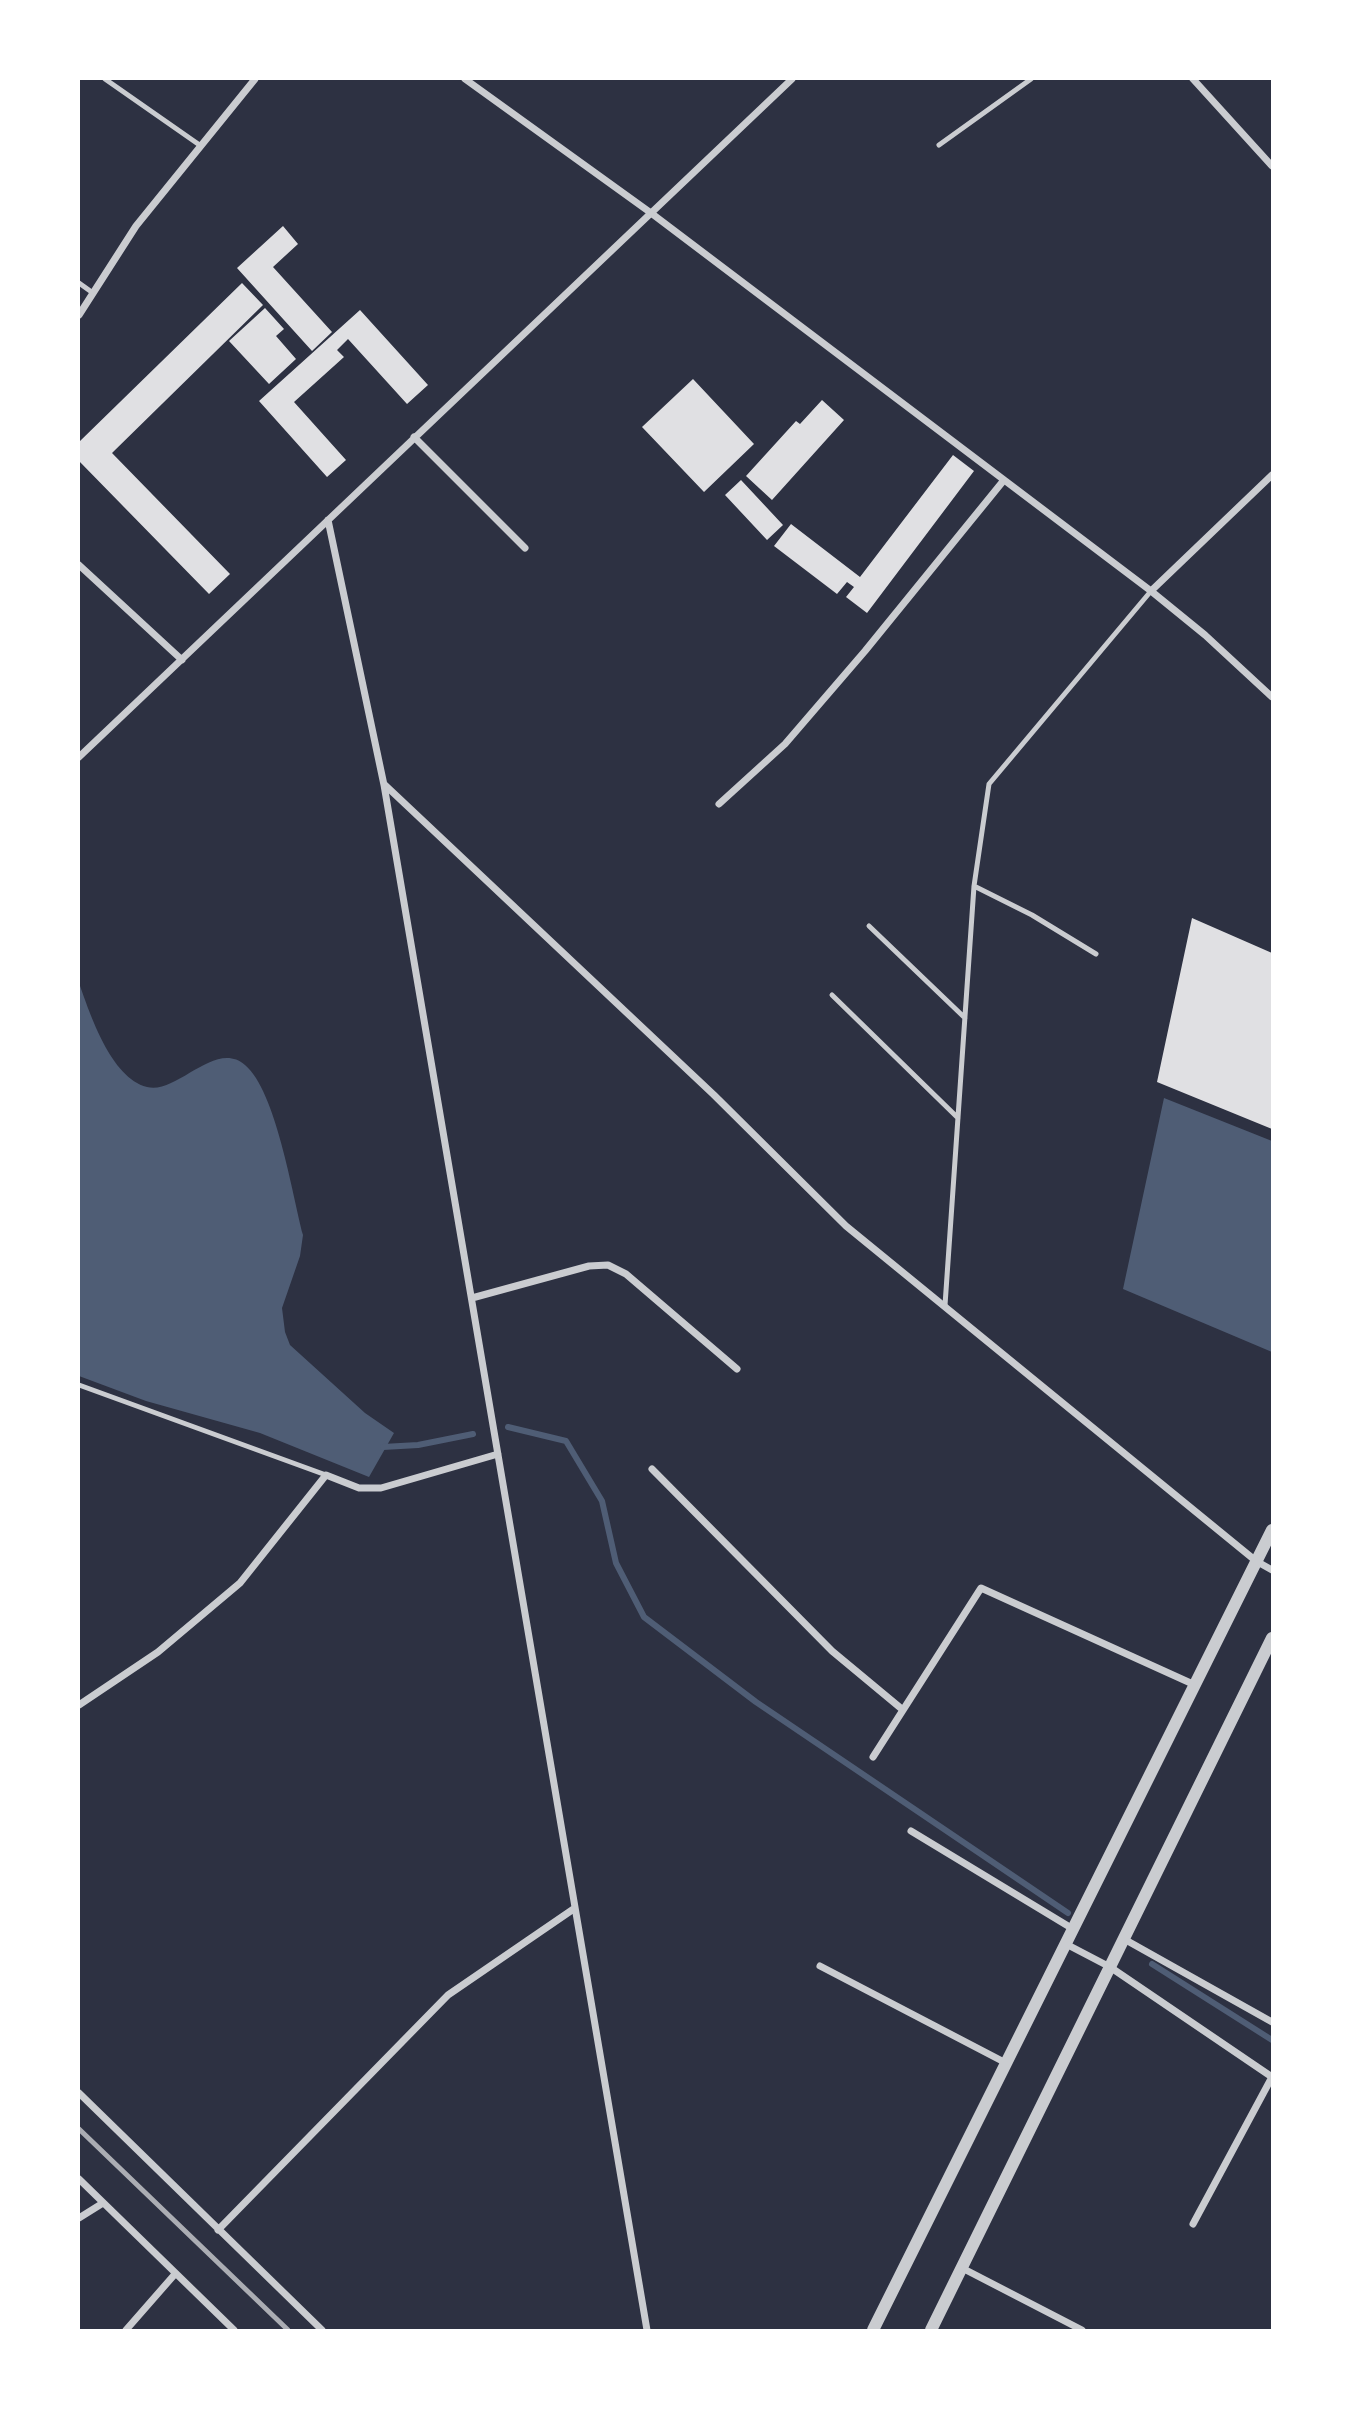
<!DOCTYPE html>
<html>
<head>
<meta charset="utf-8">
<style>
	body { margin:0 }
	#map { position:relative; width:1351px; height:2409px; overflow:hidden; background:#2d3142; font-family:Ubuntu,sans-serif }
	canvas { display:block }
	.frame { position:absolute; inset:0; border:80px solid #fff; pointer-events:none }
</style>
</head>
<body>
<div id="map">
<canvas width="1351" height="2409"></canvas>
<div class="frame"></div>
</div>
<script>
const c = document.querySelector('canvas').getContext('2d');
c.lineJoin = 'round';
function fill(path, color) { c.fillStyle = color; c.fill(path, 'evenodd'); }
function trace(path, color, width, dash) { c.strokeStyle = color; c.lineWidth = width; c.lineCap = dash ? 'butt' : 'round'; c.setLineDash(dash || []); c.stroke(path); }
fill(new Path2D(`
	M79 983C90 1014 111 1078 147 1087 177 1095 215 1039 245 1065 276 1091 292 1193 303 1235L300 1256 282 1308 285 1332 290 1345 365 1413 394 1433 369 1477 260 1433 146 1401 79 1376Z
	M1164 1098 1272 1141V1352L1123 1289Z`), '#4f5d75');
trace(new Path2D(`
	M508 1427 566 1441 602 1501 616 1563 644 1617 756 1702 1068 1913
	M383 1447 418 1445 473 1434
	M1152 1964 1272 2040`), '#4f5d75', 6);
fill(new Path2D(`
	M283 226 298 244 273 267 332 332 312 351 237 268Z
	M242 283 263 305 112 453 230 574 209 594 79 461V442Z
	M265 308 284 329 276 336 296 359 269 384 229 341Z
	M360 310 428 385 407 404 348 339 337 350 344 357 294 402 346 460 327 477 259 401Z
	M693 379 754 444 704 492 642 427Z
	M822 400 844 420 772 500 746 476 796 421 800 424Z
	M953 455 974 471 867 613 846 597 854 587 847 582 837 594 774 546 791 524 860 577Z
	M741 480 783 525 767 540 725 495Z
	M1192 918 1272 953V1129L1157 1082Z`), '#e0e0e3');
trace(new Path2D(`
	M105 79 201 146
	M939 145 1031 79
	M79 283 93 293
	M974 886 1032 915 1096 954
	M869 926 965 1018
	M832 995 958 1118
	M945 1305 974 886 989 784 1151 591
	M79 1385 326 1475`), '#caccd0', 5);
trace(new Path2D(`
	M465 79 651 213 1151 591 1205 635 1272 697
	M1193 79 1272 166
	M79 315 136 226 255 79
	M414 437 525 548
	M328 520 384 785 647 2330
	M79 565 182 660
	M1151 591 1272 475
	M79 757 792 79
	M385 785 714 1095 846 1226 1256 1561 1272 1570
	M719 804 785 744 865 651 1004 480
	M472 1298 589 1266 608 1265 626 1274 737 1369
	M652 1469 832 1651 903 1710
	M79 1705 158 1652 240 1583 326 1475 359 1488H381L498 1454
	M873 1757 981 1588 1195 1685
	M911 1831 1073 1929
	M1124 1939 1272 2022
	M1066 1944 1110 1967 1272 2077
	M820 1966 1006 2063
	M79 2093 322 2330
	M79 2179 234 2330
	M79 2218 103 2203
	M1193 2224 1272 2077
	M218 2230 448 1995 575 1908
	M962 2268 1082 2330
	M126 2330 175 2274`), '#caccd0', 7);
trace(new Path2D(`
	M873 2330 1272 1530
	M931 2330 1272 1638`), '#caccd0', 12);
trace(new Path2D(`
	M79 2129 288 2330`), '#abadb3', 5);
</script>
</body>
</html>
